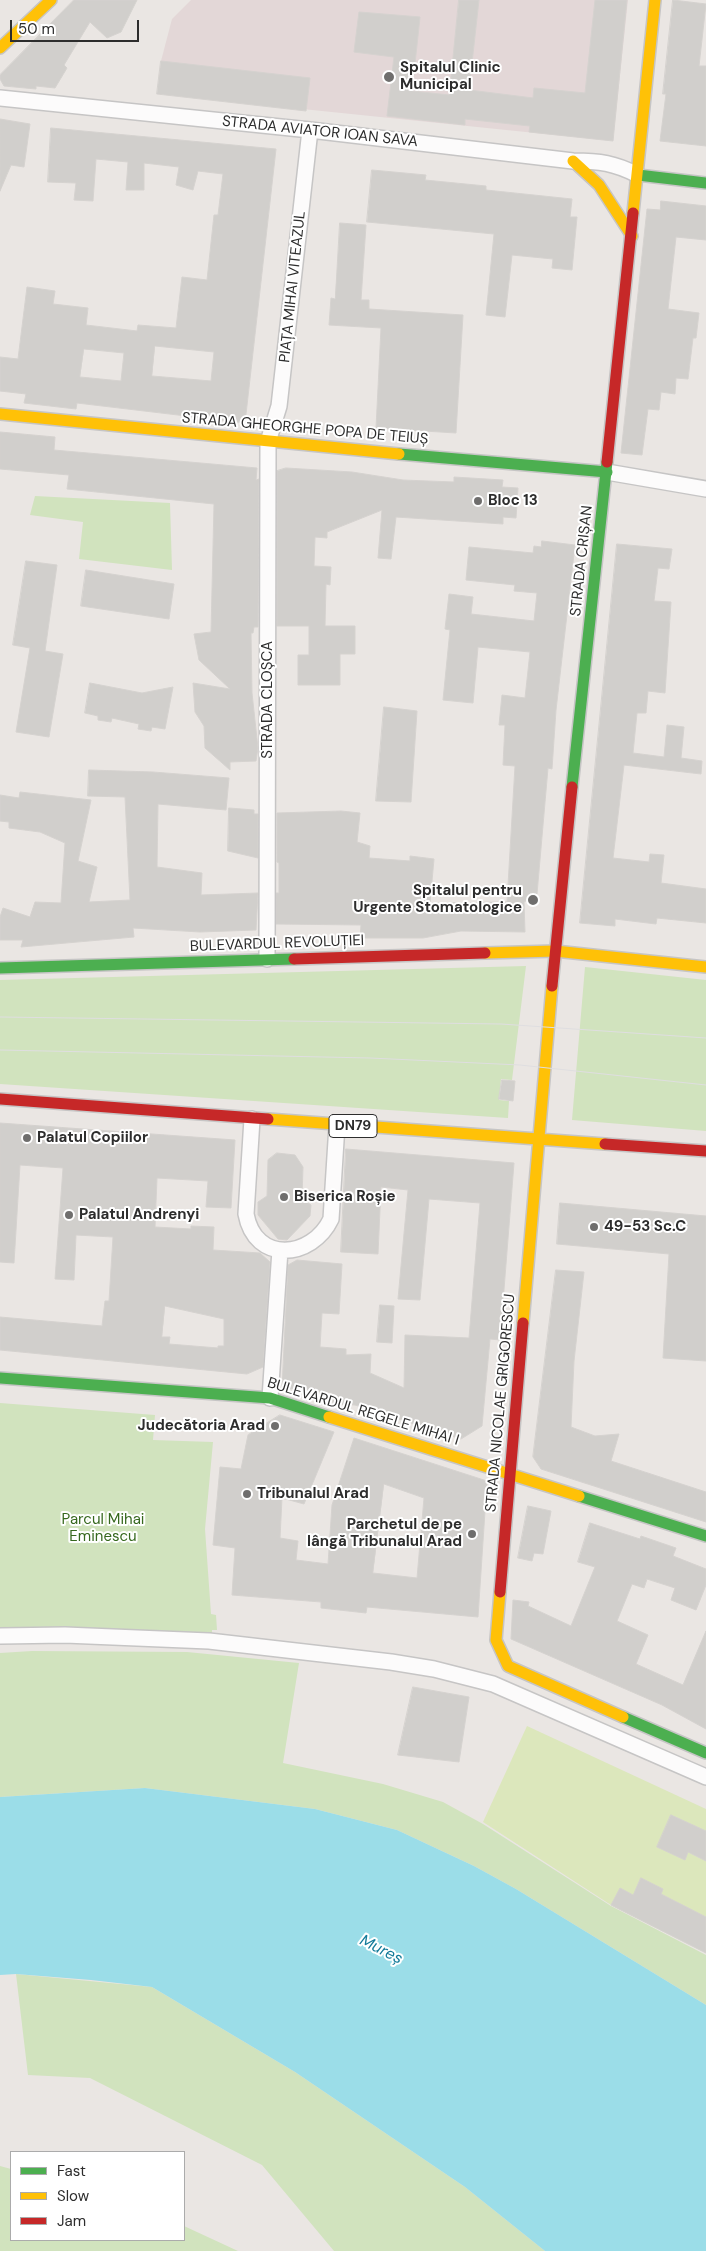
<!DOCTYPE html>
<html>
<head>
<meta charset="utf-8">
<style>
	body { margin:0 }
	#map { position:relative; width:706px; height:2251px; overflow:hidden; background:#eae6e3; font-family:"DM Sans",sans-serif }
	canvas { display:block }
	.legend { position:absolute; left:10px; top:2151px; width:175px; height:90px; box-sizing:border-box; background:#fff; border:1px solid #ababab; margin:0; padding:6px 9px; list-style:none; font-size:15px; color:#2d2d2d }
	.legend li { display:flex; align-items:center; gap:10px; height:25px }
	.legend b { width:25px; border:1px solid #ababab }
	.scale { position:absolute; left:10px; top:20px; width:129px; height:22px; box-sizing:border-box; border:2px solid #2d2d2d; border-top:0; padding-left:6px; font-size:15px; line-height:18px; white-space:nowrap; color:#2d2d2d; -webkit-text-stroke:4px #fff; paint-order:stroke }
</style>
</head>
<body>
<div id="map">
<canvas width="706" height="2251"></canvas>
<ul class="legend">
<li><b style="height:6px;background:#4caf50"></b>Fast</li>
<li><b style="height:6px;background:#ffc107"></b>Slow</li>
<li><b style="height:6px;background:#c62828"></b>Jam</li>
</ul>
<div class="scale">50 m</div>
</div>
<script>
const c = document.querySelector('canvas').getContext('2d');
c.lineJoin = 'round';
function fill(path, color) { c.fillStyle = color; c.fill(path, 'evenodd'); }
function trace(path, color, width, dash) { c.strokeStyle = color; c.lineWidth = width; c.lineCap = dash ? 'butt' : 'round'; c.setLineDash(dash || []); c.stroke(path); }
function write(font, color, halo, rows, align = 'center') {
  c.font = font + ' "DM Sans",sans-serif'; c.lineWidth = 4; c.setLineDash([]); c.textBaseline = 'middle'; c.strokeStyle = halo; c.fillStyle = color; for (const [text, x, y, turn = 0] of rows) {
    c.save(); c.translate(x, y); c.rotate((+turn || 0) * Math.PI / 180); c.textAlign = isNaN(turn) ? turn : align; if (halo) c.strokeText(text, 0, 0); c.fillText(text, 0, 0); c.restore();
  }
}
fill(new Path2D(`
	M191 0H628L613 141 157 94 161 61 172 19Z`), '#e3d7d7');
fill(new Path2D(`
	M35 496 170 503 172 570 79 559 83 522 30 515Z
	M526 966 512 1080 501 1079 499 1100 509 1101 508 1118 0 1084V980Z
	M585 967 706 980V1131L572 1120Z
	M0 1403 155 1415 153 1440 213 1442 205 1529 211 1614 216 1615 217 1630H212V1633L29 1628 0 1631Z
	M32 1651 187 1652 299 1663 283 1763 383 1784 443 1802 483 1824 611 1906 706 1955V2005L516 1889 474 1866 397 1830 315 1809 145 1788 0 1797V1653Z
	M16 1974 152 1987 295 2072 465 2187 545 2251H334L262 2165 90 2078 28 2075Z
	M0 2166 11 2169V2240H184V2226L238 2251H0Z`), '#d1e3be');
fill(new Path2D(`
	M527 1726 706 1809V1953L611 1905 483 1822Z`), '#dce7bc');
fill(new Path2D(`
	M145 1788 315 1809 397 1830 474 1866 516 1889 706 2005V2251H545L465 2187 295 2072 152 1987 91 1980 16 1974 0 1975V1797Z`), '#9bdde8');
const building = new Path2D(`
	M74 0H137L121 32 107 38 90 22 64 65 67 68 55 88 36 86V89L4 86 0 79V75Z
	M459 0H479L469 90 533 98 534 88 585 93 595 0H627L613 141 529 132 530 126 465 119V125L387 116 394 57 354 52 359 12 420 17 412 91 449 95Z
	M673 0 706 4 699 66H706V146L660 141 666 94H663Z
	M161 61 310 78 306 111 157 94Z
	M0 119 30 124 24 167 11 165 0 191Z
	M51 128 276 149 245 423 77 403 76 409 24 403 26 394 0 391V357L18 359 27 287 55 291 53 304 88 308 86 325 137 331 138 325 176 328 182 277 207 280 214 215H218L223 174 198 171 193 190 176 185 179 167 144 163V190H126L128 162 96 159 93 201 74 200 76 183 48 182ZM155 346 214 352 211 381 152 376ZM84 349 124 353 121 381 80 377Z
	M372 170 426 175 425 180 486 186V190L572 199 570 217H577L572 270 552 268 553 259 512 255 505 317 486 315 494 234 367 222Z
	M661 201 706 206V240L676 237 668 309 699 313 696 338H693L688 379 676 378 675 394 661 392 659 410 648 409 642 455 621 453 647 209 660 210Z
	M340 223 366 225 361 300H369V309L463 315 456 433 376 428 381 328 329 325 331 298 335 299Z
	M0 432 55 437 54 450 257 468 256 480 259 479 258 627H254L253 633H251L252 693 258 748 256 761 230 762V770L205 748 204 726 195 712 193 683 230 689 199 660 194 634 211 632 214 504 67 489 69 475 0 469Z
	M286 468 352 472 403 480 454 482V477L503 480 502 487 518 488 516 518 503 517V524L396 517 391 559 378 558 382 510 327 532V538L315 537 314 566 331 567 330 585 326 584 325 626H355V654H340V685H298V655H309V626H277V471Z
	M542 541 575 545 556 710 552 769 548 768 537 894 524 902 525 932 461 931 423 938H360L361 925 276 924V893H279V863L277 862V813L341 811 360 813 357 842 370 846 369 858 410 861V856L434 859 430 903 507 902 515 766 503 765 505 725H499L502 695 525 698 530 652 478 647 473 703 443 700 450 630 445 629 449 594 473 597 471 614 534 621 537 593 514 591 515 585 466 580 469 547 533 553 534 546 541 547Z
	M617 544 672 549 669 569 658 568 654 601 671 602 665 693 648 691 646 713H637L633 753 664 757 667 725 684 727 681 758 702 761 701 774 624 765 613 858 649 862 650 854 664 855 661 883 706 889V923L657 918 656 924 615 919V926L580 923Z
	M26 561 57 565 45 651 63 654 49 737 16 732 30 648 13 645Z
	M86 570 174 584 169 619 81 606Z
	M90 683 142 693 173 687 165 729 152 727 151 731 138 729 139 724 112 718 111 722 98 720V716L85 713Z
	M384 707 417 711 411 802 376 801Z
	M89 770 153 772 229 778 226 810 158 804 157 867 202 873 201 895 258 893 256 930 200 932 133 928 134 937 21 947 23 940H0V917L3 908 30 917 35 902 61 903 65 843 40 832 9 828V822L0 821V795L19 798 20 792 91 800 78 861 97 867 89 902 130 900 125 797 88 796Z
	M229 808 254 810V814H258V858L228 851Z
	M502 1080 515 1081 513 1101 499 1099Z
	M0 1123 235 1140 231 1208 206 1207 208 1181 157 1178 155 1227 191 1229V1226L214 1227 213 1250 260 1253 270 1262 263 1367 247 1374 0 1350V1317L102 1326 105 1301H109L113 1237 76 1235 74 1280 55 1279 63 1168 20 1165 14 1263 0 1262ZM165 1306 224 1319V1346H218V1348L169 1344 170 1337H162Z
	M346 1149 514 1163 500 1340 490 1339 482 1426 461 1439 355 1405 333 1404 332 1393 282 1388 288 1265 297 1260 342 1264 339 1314 322 1313 320 1347 346 1349V1355L371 1354 370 1373 404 1388 405 1335 469 1338 480 1203 429 1199 420 1300 398 1299 408 1190 381 1187 378 1254 341 1252Z
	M277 1153 295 1155 303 1167 302 1198 311 1205 310 1216 287 1240 278 1239 258 1215V1202L267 1196 268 1160Z
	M560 1203 706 1216V1361L663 1358 669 1254 557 1244Z
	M556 1270 584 1272 574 1361 571 1427 595 1436 619 1434 611 1461 706 1492V1522L541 1469 533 1457Z
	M380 1305 394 1306 392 1343 377 1342Z
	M280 1415 334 1432 304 1504 282 1498 280 1538 298 1541 296 1560 328 1564 332 1505 354 1438 487 1481 478 1617 367 1607 366 1613 321 1608V1602L232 1595 235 1548 213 1545 220 1467 241 1469 248 1435ZM384 1484 424 1498 417 1578 373 1573Z
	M528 1506 551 1511 543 1554 534 1553 532 1561 518 1558Z
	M590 1523 640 1539 641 1536 676 1548 673 1556 706 1569V1585L696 1610 671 1600 675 1588 647 1579 644 1588 632 1584 617 1621 648 1635 636 1664 683 1685 706 1631V1729L662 1705 511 1639 513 1600 529 1602 528 1606 571 1626 595 1567 578 1562Z
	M413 1687 469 1697 459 1762 398 1755Z
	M671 1815 706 1831V1861L688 1852 685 1860 657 1847Z
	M641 1878 663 1889 661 1894 706 1917V1953L611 1905 620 1888 633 1895Z`);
fill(building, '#d1cfcc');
trace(building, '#d5d2cf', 1);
const street = new Path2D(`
	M0 98 310 130 573 161C600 161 614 163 638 175
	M607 472 706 489
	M267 959 268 442 279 406 310 130
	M252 1119 246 1214C255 1264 312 1259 331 1219L337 1125
	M270 1398 280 1250
	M0 1636 65 1635 209 1641 391 1662 434 1669 493 1684 706 1777`);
const fast = new Path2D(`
	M638 175 706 183
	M399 454 607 472
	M572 787 607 462
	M0 968 294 959
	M0 1378 270 1398 329 1417
	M579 1496 706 1536
	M623 1717 706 1753`);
const slow = new Path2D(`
	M0 48 51 0
	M573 161 599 185 632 236
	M633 213 655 0
	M0 414 399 454
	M485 953 555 951 706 967
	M268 1119 605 1144
	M523 1323 552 986
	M329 1417 579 1496
	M500 1592 496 1640 508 1666 623 1717`);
const jam = new Path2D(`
	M607 462 633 213
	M294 959 485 953
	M552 986 572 787
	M0 1099 268 1119
	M605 1144 706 1151
	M500 1592 523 1323`);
trace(street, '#c6c5c5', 18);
trace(fast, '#c6c5c5', 14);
trace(slow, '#c6c5c5', 14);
trace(jam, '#c6c5c5', 14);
trace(street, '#fcfbfb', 15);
trace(fast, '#4caf50', 11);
trace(slow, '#ffc107', 11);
trace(jam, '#c62828', 11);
trace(new Path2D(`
	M0 1017 501 1024 706 1038
	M0 1050 370 1058 520 1065 706 1085`), '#dfdee0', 1);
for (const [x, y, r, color] of [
	[389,77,6,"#6f6e6d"],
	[478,501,5,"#6f6e6d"],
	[533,900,6,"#6f6e6d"],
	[27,1138,5,"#6f6e6d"],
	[284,1197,5,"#6f6e6d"],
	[69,1215,5,"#6f6e6d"],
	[594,1227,5,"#6f6e6d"],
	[275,1426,5,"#6f6e6d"],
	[247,1494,5,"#6f6e6d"],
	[472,1534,5,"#6f6e6d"]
]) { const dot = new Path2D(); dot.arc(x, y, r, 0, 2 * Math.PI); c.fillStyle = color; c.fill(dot); trace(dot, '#fff', 2); }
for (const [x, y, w] of [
	[353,1126,48]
]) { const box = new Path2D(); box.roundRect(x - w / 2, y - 11.5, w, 23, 4); c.fillStyle = '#fff'; c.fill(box); trace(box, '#2d2d2d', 1); }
write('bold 14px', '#2d2d2d', null, [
	["DN79",353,1126]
]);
write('bold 15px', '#2d2d2d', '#fff', [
	["Spitalul Clinic",400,68],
	["Municipal",400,85],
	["Bloc 13",488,501],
	["Spitalul pentru",522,891,"right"],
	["Urgente Stomatologice",522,908,"right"],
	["Palatul Copiilor",37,1138],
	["Biserica Roșie",294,1197],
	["Palatul Andrenyi",79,1215],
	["49-53 Sc.C",604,1227],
	["Judecătoria Arad",265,1426,"right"],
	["Tribunalul Arad",257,1494],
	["Parchetul de pe",462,1525,"right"],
	["lângă Tribunalul Arad",462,1542,"right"]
], 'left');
write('15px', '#2d2d2d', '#fff', [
	["STRADA AVIATOR IOAN SAVA",320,132,6],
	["PIAȚA MIHAI VITEAZUL",293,287,-84],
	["STRADA GHEORGHE POPA DE TEIUȘ",305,429,5],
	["STRADA CRIȘAN",582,561,-84],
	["STRADA CLOȘCA",268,700,-90],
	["BULEVARDUL REVOLUȚIEI",277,944,-2],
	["STRADA NICOLAE GRIGORESCU",501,1403,-85],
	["BULEVARDUL REGELE MIHAI I",363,1412,17]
]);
write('15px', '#36681e', '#fff', [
	["Parcul Mihai",103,1520],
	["Eminescu",103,1537]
]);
write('italic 16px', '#147b9a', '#fff', [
	["Mureș",381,1950,27]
]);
</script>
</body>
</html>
